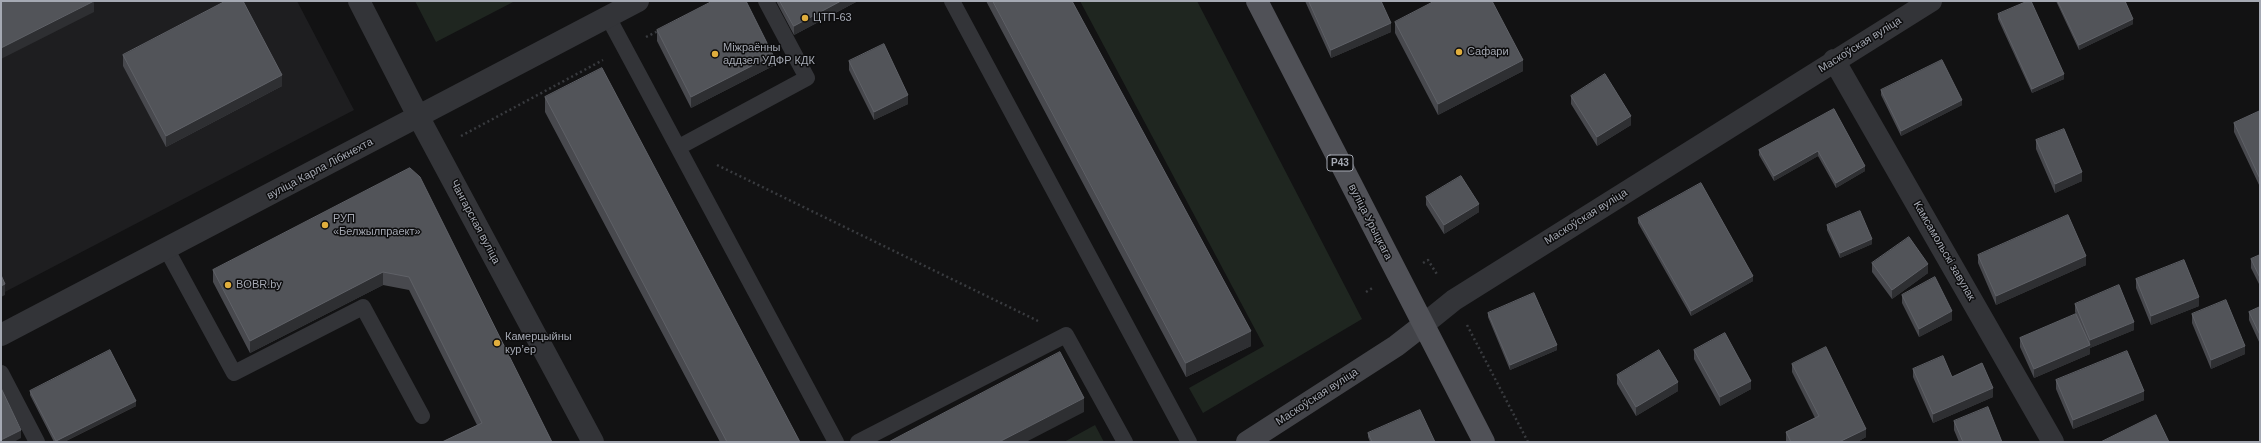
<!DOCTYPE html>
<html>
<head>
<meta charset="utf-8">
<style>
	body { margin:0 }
	#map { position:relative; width:2261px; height:443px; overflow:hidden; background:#121213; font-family:Helvetica,sans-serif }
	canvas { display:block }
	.frame { position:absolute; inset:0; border:2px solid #a5a9b3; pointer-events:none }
</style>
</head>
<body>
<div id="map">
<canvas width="2261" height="443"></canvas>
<div class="frame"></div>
</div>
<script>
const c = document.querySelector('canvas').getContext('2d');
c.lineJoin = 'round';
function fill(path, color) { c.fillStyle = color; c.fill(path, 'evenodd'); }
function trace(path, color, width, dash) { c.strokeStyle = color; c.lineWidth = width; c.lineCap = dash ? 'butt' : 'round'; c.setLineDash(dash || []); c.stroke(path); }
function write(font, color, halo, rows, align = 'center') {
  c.font = font + ' Helvetica,sans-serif'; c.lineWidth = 3; c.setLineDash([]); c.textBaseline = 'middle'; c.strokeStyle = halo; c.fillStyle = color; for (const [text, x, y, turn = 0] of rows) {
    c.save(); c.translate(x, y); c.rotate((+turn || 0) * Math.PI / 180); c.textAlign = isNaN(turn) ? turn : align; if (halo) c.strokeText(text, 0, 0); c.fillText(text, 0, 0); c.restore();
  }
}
fill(new Path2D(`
	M1 1H297L354 110 1 294Z`), '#1e1e20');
fill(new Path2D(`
	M415 1H515L436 42Z
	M1080 1H1197L1362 319 1203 413 1189 388 1264 346Z
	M1095 425 1104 442H1064Z`), '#1f2620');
trace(new Path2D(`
	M646 37 660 30
	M461 136 603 60
	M717 165 1038 321
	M1423 263 1428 260 1438 276
	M1366 292 1374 287
	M1467 325 1528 442`), '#393b3f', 2.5, [2, 3]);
trace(new Path2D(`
	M952 1 1189 442
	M608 17 836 442
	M679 147 807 78 766 1
	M167 250 234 373 363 307 422 416
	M1 373 37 442
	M858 442 1066 335 1125 442`), '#333438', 16);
trace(new Path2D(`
	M359 1 418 116 593 442
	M1834 60 2053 442
	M1423 325 1454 300 1931 1
	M1 335 638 1`), '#333438', 22);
trace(new Path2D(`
	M1247 442 1396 346 1423 325`), '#424348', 22);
trace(new Path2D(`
	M1257 1 1484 442`), '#505157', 22);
fill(new Path2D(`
	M776 1H856V2L794 35Z
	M986 1H1072L1251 346 1186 377Z
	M1305 1H1381L1391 32 1331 58Z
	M2056 1H2125L2133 24 2079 50Z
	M1998 14 2064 79 2032 93 1998 19Z
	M1395 22 1523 71 1438 115 1395 33Z
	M657 30 773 66 691 108 657 41Z
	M123 55 282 86 166 147 123 66Z
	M849 61 908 104 874 120 849 70Z
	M1881 90 1962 105 1901 136 1881 95Z
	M1571 96 1631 125 1597 146 1571 104Z
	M545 97 800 442H720L545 112Z
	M1834 109 1865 171 1836 188 1818 156 1774 181 1759 155V150Z
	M2260 111V187L2234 132V123Z
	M2036 140 2082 181 2055 193 2036 149Z
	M410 168 552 442 477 425 409 290 383 285 250 353 213 282V270Z
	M1426 197 1479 212 1444 234 1426 205Z
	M1638 218 1753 281 1691 316 1638 223Z
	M1827 225 1872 244 1840 258 1827 230Z
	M1978 255 2086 265 1996 305 1978 263Z
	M2260 255V286L2251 268V259Z
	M1872 263 1928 273 1892 299 1872 272Z
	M2136 279 2199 306 2151 325 2136 288Z
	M1902 295 1952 320 1919 337 1902 303Z
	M2075 304 2134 330 2090 348V354L2034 378 2020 347V338L2076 314 2075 312Z
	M2260 307V344L2249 320V312Z
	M1488 313 1557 350 1510 370 1488 317Z
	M2192 314 2245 354 2211 369 2192 323Z
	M1694 350 1751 389 1720 406 1694 359Z
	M1792 364 1866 437 1857 442H1786V432L1815 418 1792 372Z
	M1913 369 1952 377 1993 397 1933 423 1913 377Z
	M1617 375 1678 391 1636 416 1617 384Z
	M2056 380 2144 400 2073 429 2056 389Z
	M30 391 136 406 64 442H54L30 395Z
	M1954 421 2002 442H1959L1954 430Z
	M1368 433 1435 442H1370L1368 437Z`), '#48494e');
fill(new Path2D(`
	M94 1V12L1 59V48Z
	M841 1H856V2L794 35V26Z
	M2133 19V24L2079 50V45Z
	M1391 23V32L1331 58V50Z
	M773 55V66L691 108V97Z
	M1523 60V71L1438 115V104Z
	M2064 74V79L2032 93V89Z
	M282 75V86L166 147V136Z
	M908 95V104L874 120V112Z
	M1962 100V105L1901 136V131Z
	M1631 116V125L1597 146V137Z
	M1818 151V156L1774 181V176Z
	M1865 166V171L1836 188V183Z
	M2082 172V181L2055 193V184Z
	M1479 204V212L1444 234V225Z
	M1872 239V244L1840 258V253Z
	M2086 256V265L1996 305V296Z
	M1928 264V273L1892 299V290Z
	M383 272V285L250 353V341Z
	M1753 276V281L1691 316V311Z
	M5 284V295L1 297V286Z
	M2199 297V306L2151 325V316Z
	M1952 311V320L1919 337V329Z
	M2134 322V330L2090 348V340Z
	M1251 331V346L1186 377V363Z
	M1557 345V350L1510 370V365Z
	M2090 345V354L2034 378V369Z
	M2245 346V354L2211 369V360Z
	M1751 381V389L1720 406V397Z
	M1678 382V391L1636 416V407Z
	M1993 388V397L1933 423V414Z
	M2144 391V400L2073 429V420Z
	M1084 398V412L1026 442H999Z
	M136 401V406L64 442H56V441Z
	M1866 429V437L1857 442H1839Z
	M21 430V438L14 442H1V440Z`), '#2e2f32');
const building = new Path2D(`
	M1 1H94L1 48Z
	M226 1H243L282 75 166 136 123 55Z
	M713 1H746L773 55 691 97 657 30Z
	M780 1H841L794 26Z
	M993 1H1072L1251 331 1186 363Z
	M1309 1H1381L1391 23 1331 50Z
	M1435 1H1492L1523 60 1438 104 1395 22Z
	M2028 1H2031L2064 74 2032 89 1998 14Z
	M2058 1H2125L2133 19 2079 45Z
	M884 44 908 95 874 112 849 61Z
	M1942 60 1962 100 1901 131 1881 90Z
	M602 68 800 442H727L545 97Z
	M1605 74 1631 116 1597 137 1571 96Z
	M1834 109 1865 166 1836 183 1818 151 1774 176 1759 150Z
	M2260 111V179L2234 123Z
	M2064 129 2082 172 2055 184 2036 140Z
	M410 168 420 177 552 442H442L482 423 409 277 383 272 250 341 213 270Z
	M1461 176 1479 204 1444 225 1426 197Z
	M1701 183 1753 276 1691 311 1638 218Z
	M1860 211 1872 239 1840 253 1827 225Z
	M2068 215 2086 256 1996 296 1978 255Z
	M1909 237 1928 264 1892 290 1872 263Z
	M2260 255V278L2251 259Z
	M2184 260 2199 297 2151 316 2136 279Z
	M1 275 5 284 1 286Z
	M1935 277 1952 311 1919 329 1902 295Z
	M2119 285 2134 322 2090 340 2075 304Z
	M1534 293 1557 345 1510 365 1488 313Z
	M2226 300 2245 346 2211 360 2192 314Z
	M2260 307V335L2249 312Z
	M2076 314 2090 345 2034 369 2020 338Z
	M1725 333 1751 381 1720 397 1694 350Z
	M1826 347 1866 429 1839 442H1791L1786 432 1819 416 1792 364Z
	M110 350 136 401 56 441 30 391Z
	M1659 350 1678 382 1636 407 1617 375Z
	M2127 351 2144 391 2073 420 2056 380Z
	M1060 352 1084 398 999 442H889Z
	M1943 356 1952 377 1982 363 1993 388 1933 414 1913 369Z
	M1 388 21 430 1 440Z
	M1988 407 2002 442H1963L1954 421Z
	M1420 410 1435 442H1372L1368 433Z
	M2156 415 2169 442H2101Z`);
fill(building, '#525459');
trace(building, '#5f6167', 1);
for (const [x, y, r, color] of [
	[805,18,4,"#e0ae3d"],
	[1459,52,4,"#e0ae3d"],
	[715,54,4,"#e0ae3d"],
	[325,225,4,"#e0ae3d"],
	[228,285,4,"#e0ae3d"],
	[497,343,4,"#e0ae3d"]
]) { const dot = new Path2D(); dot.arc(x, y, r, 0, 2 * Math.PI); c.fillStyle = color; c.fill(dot); trace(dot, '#0d0d0e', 1.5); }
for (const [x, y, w] of [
	[1340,163,26]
]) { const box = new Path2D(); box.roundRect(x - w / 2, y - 8, w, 16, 3); c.fillStyle = '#0d0d0e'; c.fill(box); trace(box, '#a5a9b3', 1); }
write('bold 10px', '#a5a9b3', null, [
	["Р43",1340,163]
]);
write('11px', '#a5a9b3', '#0d0d0e', [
	["ЦТП-63",813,18],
	["Міжраённы",723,48],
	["аддзел УДФР КДК",723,61],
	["Сафари",1467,52],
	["РУП",333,219],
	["«Белжылпраект»",333,232],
	["BOBR.by",236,285],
	["Камерцыйны",505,337],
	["курʼер",505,350]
], 'left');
write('11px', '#a5a9b3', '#0d0d0e', [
	["Маскоўская вуліца",1860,45,-32],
	["вуліца Карла Лібкнехта",320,169,-28],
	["Маскоўская вуліца",1586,217,-32],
	["Чангарская вуліца",475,222,62],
	["вуліца Урыцкага",1370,222,63],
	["Камсамольскі завулак",1944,251,60],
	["Маскоўская вуліца",1317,397,-33]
]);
</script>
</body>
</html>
